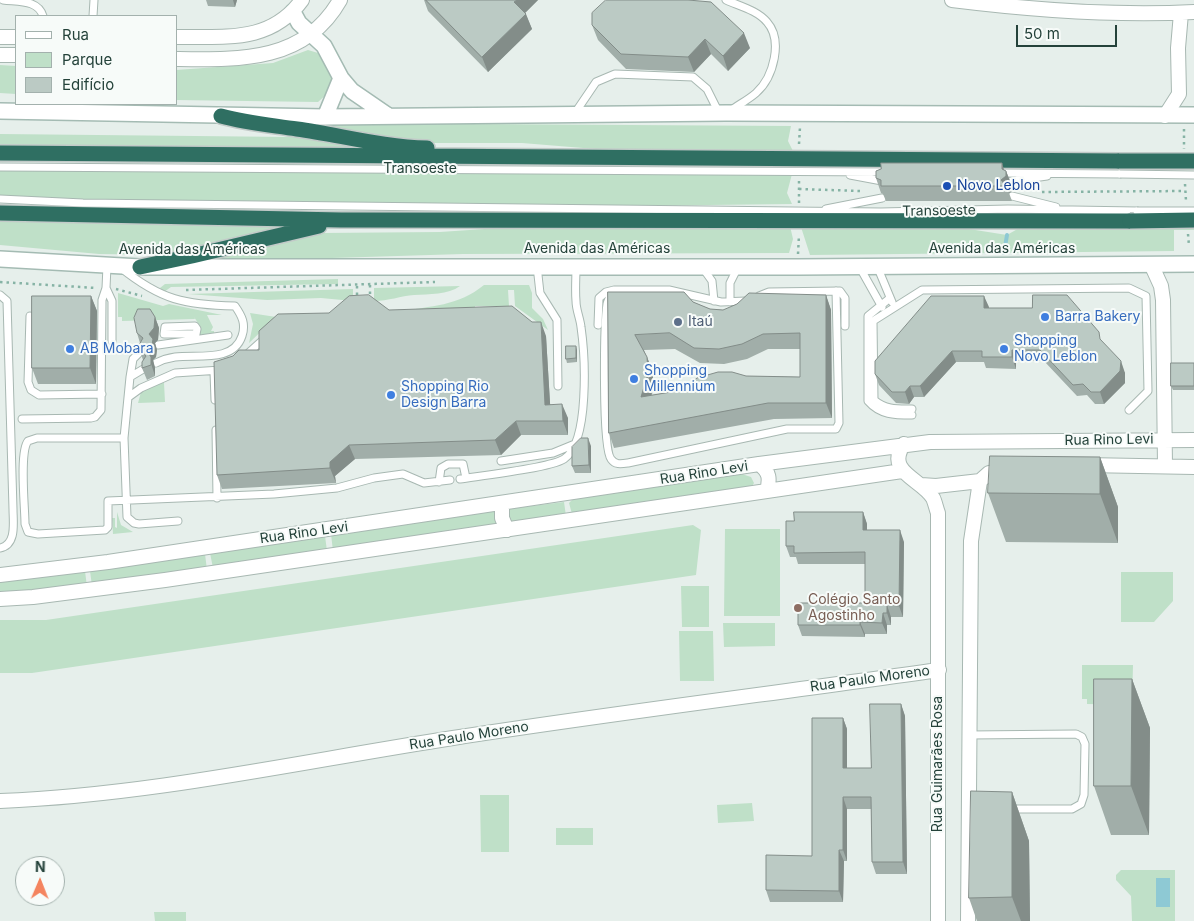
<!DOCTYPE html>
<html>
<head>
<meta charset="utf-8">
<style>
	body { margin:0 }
	#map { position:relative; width:1194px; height:921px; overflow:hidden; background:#e6efeb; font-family:Inter,sans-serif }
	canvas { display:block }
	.legend { position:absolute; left:15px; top:15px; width:162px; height:90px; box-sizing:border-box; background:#f7fbf9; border:1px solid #a3b1ad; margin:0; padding:6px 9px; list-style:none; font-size:15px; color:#24423a }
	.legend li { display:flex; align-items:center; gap:10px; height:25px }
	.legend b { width:25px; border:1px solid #a3b1ad }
	.north { position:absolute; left:15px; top:856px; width:50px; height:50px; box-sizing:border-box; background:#f7fbf9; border:1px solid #a3b1ad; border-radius:50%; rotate:1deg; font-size:14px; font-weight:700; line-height:20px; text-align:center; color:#24423a }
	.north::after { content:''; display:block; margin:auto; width:18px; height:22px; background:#f4845f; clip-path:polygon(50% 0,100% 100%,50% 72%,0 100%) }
	.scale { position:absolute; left:1016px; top:25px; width:101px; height:22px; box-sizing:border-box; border:2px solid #24423a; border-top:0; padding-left:6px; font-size:15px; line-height:18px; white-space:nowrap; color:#24423a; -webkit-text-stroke:4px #f7fbf9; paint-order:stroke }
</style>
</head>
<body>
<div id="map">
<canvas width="1194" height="921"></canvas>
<ul class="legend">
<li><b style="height:6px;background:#fff"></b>Rua</li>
<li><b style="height:14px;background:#bfe0c8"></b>Parque</li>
<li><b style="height:14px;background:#bbcac4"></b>Edifício</li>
</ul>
<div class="north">N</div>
<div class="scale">50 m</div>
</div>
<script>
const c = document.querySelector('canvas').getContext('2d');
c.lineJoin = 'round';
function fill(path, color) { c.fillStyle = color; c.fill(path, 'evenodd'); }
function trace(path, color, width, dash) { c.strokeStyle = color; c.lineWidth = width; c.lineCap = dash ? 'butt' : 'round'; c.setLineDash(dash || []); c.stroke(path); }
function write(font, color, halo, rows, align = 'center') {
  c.font = font + ' Inter,sans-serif'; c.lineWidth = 4; c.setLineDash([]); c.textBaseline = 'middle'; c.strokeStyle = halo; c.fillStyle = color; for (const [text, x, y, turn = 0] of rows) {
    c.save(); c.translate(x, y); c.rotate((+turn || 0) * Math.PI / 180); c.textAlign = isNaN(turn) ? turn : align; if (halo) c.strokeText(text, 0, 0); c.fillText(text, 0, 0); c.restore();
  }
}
fill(new Path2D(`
	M308 50 318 53 334 79 328 93 318 102 176 100V70L273 63Z
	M0 65 16 66V94L0 93Z
	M310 123 791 126 788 141 794 153 632 152 522 143H423L309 126Z
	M0 134 292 137 316 138 382 150 0 146Z
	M0 169 792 174 787 193 792 204C528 208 263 206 0 196Z
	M0 217 274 226V229L165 255 99 254 0 245Z
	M543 225 790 226 793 239 789 253 463 254 201 262V259L321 233 440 232Z
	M1194 225V230H1174V251L810 255 801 227 969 229 1007 235 1021 227Z
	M338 279V284L171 287 164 292 160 288 165 284Z
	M484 285H529L532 293V308L543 319 548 330 515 306 514 290H508L509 306H475V322L399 312C432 305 457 307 484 285Z
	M460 286C448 295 429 294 414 295 401 296 388 301 374 301V288Z
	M353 289V301L321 298 267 300 188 294Z
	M118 293 163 306 169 304 222 315H207L213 327 211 331H214V333L200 335V326L194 317 195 319 122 321V317H118Z
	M250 313 276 317 249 343 253 324Z
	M162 382 164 383 165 402 138 403 141 392Z
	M742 474 751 477 754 483 751 488 572 514 569 503 573 499Z
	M564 502 566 516 512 525 506 517 507 509Z
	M497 510 501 526 333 551 331 534Z
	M117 512 121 525 133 532 113 534 112 518H115V527L117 528Z
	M693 525 701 530 696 575 32 673H0V620H46Z
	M725 529H780V616H724Z
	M325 536 327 551 213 568 210 553Z
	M205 554 207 570 92 586 90 571Z
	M85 571 87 587 0 594V578Z
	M1121 572H1173V601L1154 622H1121Z
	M681 586H709V627H682Z
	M723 623H775V646L724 647Z
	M679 631H713L714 681H680Z
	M1082 665H1133L1132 705 1087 704V699H1082Z
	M480 795H509V852H481Z
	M752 803 754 821 718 823 717 805Z
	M556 828H593V845H556Z
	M1121 870H1175V921H1132L1131 896 1116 880V875Z
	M154 912H186V921H155Z`), '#bfe0c8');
fill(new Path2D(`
	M1156 878H1170V907H1156Z`), '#8ec9d4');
trace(new Path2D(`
	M1004 253 1007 235`), '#8ec9d4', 4);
const lane = new Path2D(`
	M3 0C20 2 38 0 43 16
	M726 0C739 6 757 10 767 22 783 40 774 77 756 93 748 100 738 105 730 111
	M93 16 94 0
	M575 113 596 82 615 74 693 77 707 89 719 113
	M0 167 885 172
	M998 173 1120 174
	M850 175 882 181
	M1012 181 1047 176
	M1012 196 1056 207
	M0 199 83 203 881 212 1008 209 1137 211
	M826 209 882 198
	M537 266 540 293 557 320 558 386
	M859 266 882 307
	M877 266 892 302
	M702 267 712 281 714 301
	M121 268C161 300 185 305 235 306 242 316 246 324 242 336 233 363 197 354 175 357 168 358 162 360 156 363
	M106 288 112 301V341
	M0 295 7 301 13 509C13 522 17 545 0 548
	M759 296 769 292 840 291 845 298V326
	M890 298 868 316V401C880 415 895 415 912 415
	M746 301 721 302 669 290H614C611 295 608 299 607 304 604 323 602 448 611 459 615 465 621 464 628 463L787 429H836L839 423 836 291
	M730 302V283L738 267
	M30 316 28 382 31 390 39 395 102 394
	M598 325 599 298 606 292 614 290
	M195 326 197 329 196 334H164L165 327Z
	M158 345 228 335
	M245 356 265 338
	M145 368 130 377 124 438 127 517 134 523 139 524 178 521
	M214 372 215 400
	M130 377 133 359 142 350
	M130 396 141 388 175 373 221 370
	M912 409C897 409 886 410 874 400L873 321 922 290 1129 288 1146 296 1148 391 1129 410
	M22 419 91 418 95 417 101 410 102 300 106 288 107 266
	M216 430 217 498
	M124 438H37L28 441C19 452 25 507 25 524L28 532 38 534 105 530 108 527V501L274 494 337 488 374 478 403 474 424 483 450 480
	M501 461 553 453 575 444
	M460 479C479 476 550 468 564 459 590 442 585 355 581 327 580 318 576 310 576 301 575 290 576 278 576 267
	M439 482 441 468 448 464H463L466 478
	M969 735 1076 734 1082 737 1085 744 1084 795 1081 804 1072 809H1009`);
const street = new Path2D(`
	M952 0C1032 10 1113 16 1194 12
	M0 37H16
	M176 37C224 36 270 44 302 0
	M0 55H16
	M176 59C240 60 305 62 340 0
	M1165 116 1179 94 1178 48 1181 13
	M1151 264 1161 286 1163 300 1165 466
	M904 444C884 472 922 479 933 498 935 502 936 508 938 513V921
	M759 464 930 442 1194 440
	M1085 465 1194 467
	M921 485 936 486 980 481 989 473 1007 469
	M502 504V518L507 530
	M0 575 108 562 759 464C770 472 770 479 767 491
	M0 599 33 597 165 580 902 471
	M0 801C152 795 303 761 453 738 614 713 777 693 939 670
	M968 921 971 541 980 481`);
const secondary = new Path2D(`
	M293 12 299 23 324 46 341 78 352 91 387 115
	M0 111 325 117 726 113 1194 115
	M325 117 341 78
	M0 259 140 267H799L1194 264`);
const highway = new Path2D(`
	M221 116C247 123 271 125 297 129 340 135 383 147 427 148
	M0 153 1119 161
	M0 213 341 220 1130 221
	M140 267 192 256 319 226`);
trace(lane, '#a8b8b2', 9);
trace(street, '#a8b8b2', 16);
trace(secondary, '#a4bbb3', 18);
trace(highway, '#c2cac8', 18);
trace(new Path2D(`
	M1184 129V149
	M799 144 800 127
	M799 181V203
	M1185 184 1186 201
	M799 189 860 191
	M1042 192 1185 191
	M1188 234 1189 246
	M798 254 799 235
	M0 282 96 288
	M370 285V299
	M357 286V299
	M116 289 142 296
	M186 290 435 282`), '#86b3a5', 2.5, [2.5, 4]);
trace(lane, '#fff', 7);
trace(street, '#fff', 14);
trace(secondary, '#fff', 15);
trace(highway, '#2f6f62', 15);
const laneBridge = new Path2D(`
	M1120 174 1194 175
	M1137 211H1194`);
const highwayBridge = new Path2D(`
	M1119 161H1194
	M1130 221 1194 220`);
trace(laneBridge, '#a8b8b2', 9, []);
trace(highwayBridge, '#c2cac8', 18, []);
trace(laneBridge, '#fff', 7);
trace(highwayBridge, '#2f6f62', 15);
fill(new Path2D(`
	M206 0H237L235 7 208 6Z
	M424 0H538L525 13 532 29 488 72 428 11Z
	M592 13 750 48 728 71 711 54 694 72 626 69 598 40 592 25Z
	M1004 170 1006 171 1012 186V191L1009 193 1012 201H886L883 194 881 193 876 178Z
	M608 292 693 302 710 309 723 310 826 295 831 310 832 418 774 419 614 448 609 433ZM675 349 700 363 724 364 747 359 768 349H800V377L746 376 683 390 652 395 653 389V372L644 350Z
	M91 296 97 311 96 384H38L32 368Z
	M989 307V308L1103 343 1125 373V383L1104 404H1095L1087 395 1077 396 1044 361H1016V369L986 368 984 362H956L924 397H914L909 404 896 403 879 385 875 374Z
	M389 310 546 336 550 404 568 418V435H521L501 455 355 459 335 476 336 483 222 489 217 475 259 350 329 313Z
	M155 317 159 328 158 340 155 343 157 350 156 357 153 360 155 368V376L147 380 142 368 143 360 140 351V343L137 333Z
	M577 350V362L567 363 566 359Z
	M1194 363V390H1173L1171 386Z
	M591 446V473H575L572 466Z
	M1100 457 1118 507V543L1006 542 988 493Z
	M863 512 867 524V530L904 542 903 617H891V625H887V634H865V637L802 636 798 625 865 603V564H798L796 557H790L786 546 794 521Z
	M1132 679 1150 728 1149 835H1111L1094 786Z
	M901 704 905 716 907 874H876L872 862 871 809H847V861H844L843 902H770L766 890 812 856 843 718 847 729V768H871Z
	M1012 792 1029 841 1030 921H977L969 898Z`), '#a1aea9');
fill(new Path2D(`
	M233 0H237L235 7Z
	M517 0H538L520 18 514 2Z
	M526 14 532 29 488 72 482 57Z
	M744 33 750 48 728 71 723 56Z
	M705 39 711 54 694 72 688 57Z
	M1002 163 1006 176V171L1012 186V191L1009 193 1006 186 1001 180Z
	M826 295 831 310 832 418 826 403Z
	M91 296 97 311 96 384 90 368Z
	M984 296 989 307V320L984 308Z
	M155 317 159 328 158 340 155 343 157 350 156 357 153 360 155 368V376L147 351 149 334Z
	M541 322 546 336 551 419 545 405Z
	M576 346 577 350V362L576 358Z
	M1012 350 1016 361V369L1012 357Z
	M952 351 956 362 924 397 920 386Z
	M647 357 653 372V389L646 412 641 397Z
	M1121 361 1125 373V383L1104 404 1100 392Z
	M910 386 914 397 909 404 905 392Z
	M562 404 568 418V435L563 421Z
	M516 421 521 435 501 455 495 440Z
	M588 438 591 446V473L589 465Z
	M349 445 355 459 335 476 336 483 330 468V462Z
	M1100 457 1118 507V543L1100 494Z
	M863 512 867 524V541L863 530Z
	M900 530 904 542 903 617 899 606Z
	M887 605 891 617V625L887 613Z
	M883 613 887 625V634L882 623Z
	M860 622 865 634V637L860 625Z
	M1132 679 1150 728 1149 835 1131 786Z
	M901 704 905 716 907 874 903 862Z
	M843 718 847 729V779L843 768Z
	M1012 792 1029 841 1030 921H1021L1012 897Z
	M843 797 847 809V861L843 850Z
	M839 850 844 861 843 902 839 891Z`), '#838d89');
const building = new Path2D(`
	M426 0H517L514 2 526 14 482 57Z
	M606 0H688L711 2 744 33 723 56 705 39 688 57 621 54 592 25V13Z
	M881 163H1002V169L1006 171V176L1001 180 1006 186H881V180L876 178V171L881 169Z
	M608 292H684L693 302 710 309 723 310 737 304 749 293 826 295V403H768L609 433ZM670 333 694 348 719 349 742 344 763 334 800 333V377L746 376 732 372H718L697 378 683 390 641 397 648 374 647 357 635 335Z
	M369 295 389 310 512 306 532 322H541L545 405 562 404 563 421H516L495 440 349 445 330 462V468L217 475 214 362 233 356 239 350H259V331L278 314 329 313 349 296Z
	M1033 295H1067L1099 332 1100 339 1121 361 1120 371 1100 392H1091L1083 384 1073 385 1040 350H1012V357H982V351H952L920 386H910L905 392H892L875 374V361L931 296H984V308H1032Z
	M32 296H91L90 368H32Z
	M138 309H150L155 317 154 328 149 334 153 339 152 345 147 351 151 357V365L142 368V362L146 356 140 351 139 345 143 338 137 333 134 318Z
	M566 346H576V358L566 359Z
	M1171 363H1194V386H1171Z
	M581 438H588L589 465 572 466V447Z
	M990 456 1100 457V494L988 493Z
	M794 512H863V530H900L899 606 887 605V613H883L882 623 860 622V625H798V603H865V552L794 553V546H786V521H794Z
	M1094 679H1132L1131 786H1094Z
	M870 704H901L903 862H872L871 797H843V850H839V891L766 890V855L812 856V718H843V768H871Z
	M971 791 1012 792V897L969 898Z`);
fill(building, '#bbcac4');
trace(building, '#838d89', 1);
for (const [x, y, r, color] of [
	[947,186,5,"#1a4fb4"],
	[1045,317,5,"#3f7fe0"],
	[678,322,5,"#5c6f8a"],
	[70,349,5,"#3f7fe0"],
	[1004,349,5,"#3f7fe0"],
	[634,379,5,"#3f7fe0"],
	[391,395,5,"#3f7fe0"],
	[798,608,5,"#8d6e63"]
]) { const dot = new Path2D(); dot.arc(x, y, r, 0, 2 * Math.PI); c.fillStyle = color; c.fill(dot); trace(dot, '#f7fbf9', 2); }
write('14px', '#24423a', '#f7fbf9', [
	["Transoeste",420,169],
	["Transoeste",939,211,-1],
	["Avenida das Américas",597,249],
	["Avenida das Américas",1002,249],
	["Avenida das Américas",192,250],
	["Rua Rino Levi",1109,440,-1],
	["Rua Rino Levi",704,473,-9],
	["Rua Rino Levi",304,533,-8],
	["Rua Paulo Moreno",870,679,-8],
	["Rua Paulo Moreno",469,736,-9],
	["Rua Guimarães Rosa",938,764,-90]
]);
write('14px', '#164399', '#f7fbf9', [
	["Novo Leblon",957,186]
], 'left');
write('14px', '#366cbe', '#f7fbf9', [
	["Barra Bakery",1055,317],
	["Shopping",1014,341],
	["Novo Leblon",1014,357],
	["AB Mobara",80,349],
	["Shopping",644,371],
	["Millennium",644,387],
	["Shopping Rio",401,387],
	["Design Barra",401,403]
], 'left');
write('14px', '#4e5e75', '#f7fbf9', [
	["Itaú",688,322]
], 'left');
write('14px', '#785e54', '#f7fbf9', [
	["Colégio Santo",808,600],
	["Agostinho",808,616]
], 'left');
</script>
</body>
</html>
